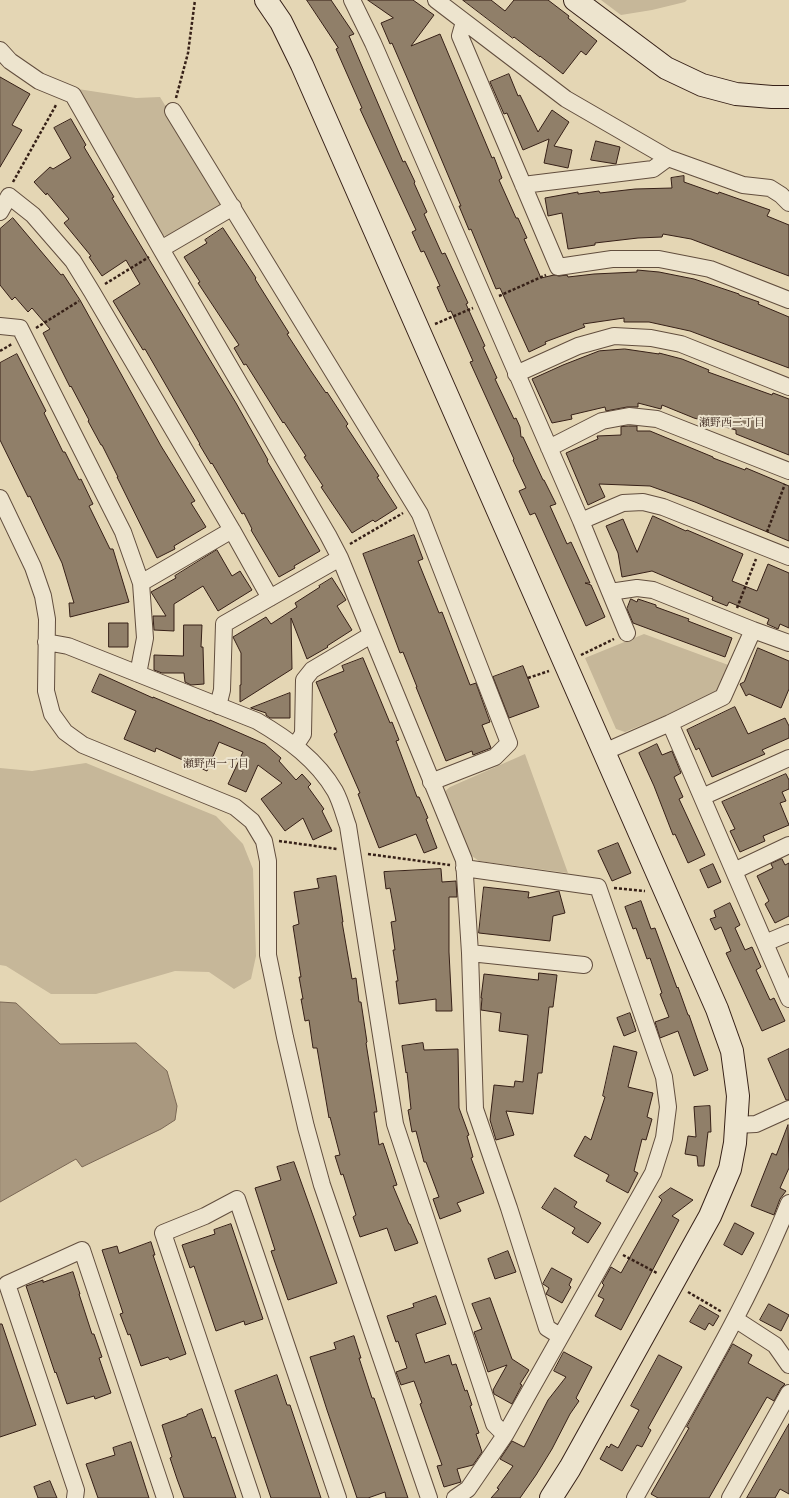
<!DOCTYPE html>
<html>
<head>
<meta charset="utf-8">
<style>
	body { margin:0 }
	canvas { display:block; background:#e4d6b4 }
</style>
</head>
<body>
<canvas width="789" height="1498"></canvas>
<script>
const c = document.querySelector('canvas').getContext('2d');
c.lineJoin = 'round';
function fill(path, color) { c.fillStyle = color; c.fill(path, 'evenodd'); }
function trace(path, color, width, dash) { c.strokeStyle = color; c.lineWidth = width; c.lineCap = dash ? 'butt' : 'round'; c.setLineDash(dash || []); c.stroke(path); }
function write(font, color, halo, rows, align = 'center') {
  c.font = font + ' "Libre Caslon Text","Noto Serif JP",serif'; c.lineWidth = 4; c.setLineDash([]); c.textBaseline = 'middle'; c.strokeStyle = halo; c.fillStyle = color; for (const [text, x, y, turn = 0] of rows) {
    c.save(); c.translate(x, y); c.rotate((+turn || 0) * Math.PI / 180); c.textAlign = isNaN(turn) ? turn : align; if (halo) c.strokeText(text, 0, 0); c.fillText(text, 0, 0); c.restore();
  }
}
fill(new Path2D(`
	M601 0H687L685 2 652 10 621 15Z
	M78 89 136 98 160 97 225 204 173 237 160 235Z
	M644 634 731 666 719 693 625 732 616 729 585 658Z
	M525 754 568 873 479 861 465 851 442 794 450 787Z
	M86 763 216 816 243 844 253 869 256 956 251 979 234 989 209 972 175 971 96 994H51L6 966 0 965V768L32 771Z`), '#c6b799');
const water = new Path2D(`
	M0 1002 16 1003 60 1044 136 1043 167 1071 177 1106 175 1120 161 1129 82 1167 76 1159 0 1202Z`);
fill(water, '#a9987f');
trace(water, '#7b6855', 1);
const building = new Path2D(`
	M307 0H331L354 34 349 36 403 162 405 161 415 182 414 183 427 212 424 214 442 254 445 253 468 303 466 304 485 346 483 347 497 378 495 379 514 419 516 418 520 427 521 437H523L543 480H544L556 504 550 506 567 544 571 542 590 583H585L591 585 605 617 586 626 535 513 530 515 519 491 526 488 513 460 514 459 470 362 473 361 451 311 448 312 437 287 440 286 424 251 421 252 412 232 416 230 360 109 362 108 336 49 338 48Z
	M368 0H413L434 15 411 46 440 34 492 158 494 157 502 178 499 180 516 218H518L527 238 524 239 541 278 554 275 559 276 567 275 568 277 594 274 637 272V270L659 272 694 279 739 294V295L759 302 758 304 789 317V368L690 331 649 322H624V318L583 324 585 327 545 342 546 344 529 352 500 288 496 289 471 229 469 230 459 206H461L448 175 408 80 392 43 390 44 381 23 393 18Z
	M463 0H491L505 11 514 0H548L569 16 568 18 597 41 586 55 581 51 563 74 540 56V57L514 37 513 38Z
	M509 74 518 96 520 95 538 132 552 110 569 122 554 146 572 150 568 168 544 163 549 139 523 150 507 113 504 114 490 82Z
	M0 77 30 94 12 125 22 130 0 167Z
	M71 119 86 145 84 147 114 197 112 198 236 403 268 460 267 461 320 551 294 566 295 568 279 577 251 530 252 529 244 513 242 514 212 463 211 464 199 444H200L145 349 143 350 113 301 140 284 126 260 102 276 89 257 91 256 64 223 69 219 47 193 46 195 34 182 50 167 53 169 71 158 54 128Z
	M596 141 620 147 616 164 591 160Z
	M684 176V182L718 194 719 192 770 210 767 216 789 225V276L691 239 663 234 662 237 638 238 595 243V245L568 249 562 213 548 216 545 198 578 192V194L599 191 600 193 635 189 672 188 671 178Z
	M13 218 61 275 63 274 80 300 161 446 195 501 191 503 206 527 174 546 175 549 157 558 117 477H118L102 445H101L88 421 89 420 71 386 70 387 43 333 50 329 32 308 28 312 15 297 12 300 0 285V229Z
	M223 228 256 278 255 279 289 333 287 334 311 371 326 393 327 392 348 424 346 426 379 476 377 477 397 508 375 522 373 520 352 533 321 487 323 486 304 457 306 456 284 422 283 423 246 364 244 365 234 348 239 345 198 283 200 282 184 257 207 243 205 240Z
	M625 349 659 354V353L682 359 709 370 708 372 772 395 773 393 789 399V455L736 434V430L694 418 662 405 661 409 638 403V407H627L606 411 605 407 571 415 572 419 552 423 532 379 563 365 599 351Z
	M17 354 46 411 44 413 63 452H65L79 480 81 479 93 504 89 506 110 549H113L129 602 70 617 69 603H74L62 563 30 496 28 497 0 440V363Z
	M629 426H637V431H650L713 457V458L745 470 746 468 789 486V541L695 502 650 486 599 484 605 497 588 505 566 453 598 439 597 436 621 435V427Z
	M653 516 686 531 687 530 743 554 732 581 757 591 768 564 789 573V628L780 624 778 629 767 624 769 619 729 602 727 606 712 600 713 597 652 571 622 577 618 553 606 526 623 519 637 552Z
	M414 535 423 559 418 561 439 613 442 612 470 685 476 683 490 722 482 725 491 748 473 755 472 751 446 761 416 687H417L403 652 400 653 363 554Z
	M217 550 232 576 240 571 252 590 218 611 203 586 174 604V631L154 630 153 616H166L151 592 176 578 175 576Z
	M332 578 346 600 337 606 352 630 327 646 328 647 307 659 291 618 292 669 240 702V685H241V653L233 637 266 617 271 624 297 607 295 603 320 587 319 586Z
	M631 599 637 602 638 599 656 605V607L689 619 688 621 732 638 725 657 633 623 627 609Z
	M109 623H128V647H109Z
	M184 625H202L201 647H203L204 684 191 685 185 682 184 673H162L154 670V655L183 656Z
	M758 648 789 661V689L781 708 749 694 746 696 740 684 744 682Z
	M363 658 390 723 392 722 399 740 396 741 417 797H419L428 818 426 819 437 848 424 853 416 834 379 848 358 794 360 793 334 734 337 732 316 682 344 671 342 666Z
	M523 666 539 707 509 718 493 677Z
	M100 674 153 698V697L210 721V720L265 744 281 758 279 761 296 780 302 774 311 784 308 787 324 809 322 811 332 831 313 840 303 818 285 831 261 799 282 783 258 765 246 792 228 784 243 752 219 742 207 771 156 748 155 752 124 739 136 711 92 692Z
	M290 693V718H270L266 715V713L251 708Z
	M735 707 748 734 785 718 789 726V738L762 750 765 754 712 777 699 748 696 750 687 730Z
	M657 744 662 755 672 751 681 773 674 777 683 797 679 799 705 855 688 863 675 834 673 835 654 786 639 753Z
	M786 774 789 780V789L782 792 786 801 780 803 789 825 763 836 765 841 740 852 730 831 735 829 722 802Z
	M618 843 631 873 612 881 598 851Z
	M782 859 785 865 789 863V916L775 923 765 904 769 901 757 876 773 868 771 864Z
	M713 864 721 882 708 888 700 870Z
	M441 869 442 882 456 881 457 897H449V952L452 1011H436V999L399 1004 396 981H398L393 950H395L391 922 396 921 390 888 386 889 384 872Z
	M336 876 343 922H342L352 979 356 978 359 1002H361L367 1042 366 1043 377 1112H374L379 1145 383 1143 397 1185 393 1186 409 1224H410L418 1243 395 1251 387 1228 360 1237 353 1217 356 1215 343 1174 341 1175 335 1156 340 1155 330 1117 329 1118 317 1048H313L309 1020 305 1021 301 999H303L299 977H301L293 926 299 924 294 892 319 888 317 879Z
	M484 887 529 892 528 898 559 891 565 913 553 916 550 941 479 933Z
	M641 901 651 929 655 928 677 988 678 987 688 1015H689L708 1070 694 1076 678 1031 660 1038 655 1022 669 1017 660 994 662 993 650 958 647 959 636 928 633 929 625 907Z
	M730 903 740 925 735 928 745 950 752 947 761 967 756 970 770 1000 774 998 785 1021 762 1031 726 953 731 951 721 927 715 930 710 919 716 917 714 911Z
	M539 973 557 975 553 1007H549L542 1073H538L533 1114 506 1111 514 1135 496 1140 490 1120 494 1085 514 1087 515 1081 523 1082 528 1035 499 1031 501 1013 481 1010 482 998H481L484 974 538 980Z
	M630 1013 636 1031 624 1036 617 1018Z
	M423 1043 424 1050 458 1049 459 1108 469 1135 467 1136 473 1157 471 1158 484 1193 457 1203 461 1211 440 1219 433 1199 439 1197 426 1162H424L416 1131 412 1132 408 1110 411 1109 407 1072 406 1073 402 1046Z
	M614 1046 637 1052 628 1087 653 1093 647 1117 652 1119 646 1140 642 1139 634 1171 638 1173 628 1193 606 1181 609 1175 574 1156 585 1136 591 1140 605 1097 603 1096Z
	M789 1049V1100H786L768 1059Z
	M710 1106 711 1132H708L704 1166H698L697 1156 685 1154 688 1136 696 1137 694 1107Z
	M788 1125 789 1168 780 1188 786 1191 780 1199 774 1215 751 1206 772 1153 776 1155Z
	M294 1162 337 1283 288 1300 271 1251 275 1250 255 1188 281 1180 277 1167Z
	M555 1188 577 1202 574 1207 601 1223 588 1243 572 1233 575 1228 542 1208Z
	M671 1188 693 1200 672 1216 679 1220 621 1330 595 1316 604 1299 598 1296 604 1285 602 1283 611 1267 621 1273 662 1200 659 1197Z
	M735 1223 754 1233 742 1255 724 1245Z
	M231 1224 263 1319 245 1325 244 1321 216 1331 194 1266 190 1268 182 1245 215 1234 214 1230Z
	M151 1242 155 1255H153L186 1354 170 1360 168 1357 141 1366 130 1334 128 1335 120 1314 123 1313 102 1250 117 1246 119 1253Z
	M508 1251 516 1272 495 1279 488 1259Z
	M552 1268 572 1279 569 1285 571 1287 562 1303 546 1294 549 1288 543 1284Z
	M73 1272 80 1294H79L92 1334H94L102 1357 99 1358 111 1393 95 1399 94 1396 67 1404 56 1372 55 1373 26 1286 43 1280V1282Z
	M436 1296 446 1324 416 1334V1335L425 1363 449 1355 452 1365 456 1364 465 1391 467 1390 472 1405 470 1406 479 1433 476 1434 482 1452 473 1465 457 1469 461 1482 444 1487 437 1466 442 1465 420 1404 422 1403 414 1381 401 1385 396 1372 407 1368 398 1341 396 1342 387 1316 414 1307 413 1304Z
	M490 1298 512 1359 529 1370 520 1384 522 1385 512 1404 494 1394 493 1390 507 1365 488 1372 474 1332 482 1329 472 1304Z
	M769 1304 789 1315 781 1331 760 1320Z
	M700 1305 719 1316 713 1326 709 1323 705 1330 690 1322Z
	M0 1324H2L36 1425 0 1437Z
	M354 1336 361 1358H359L372 1398H374L408 1498H386L385 1492 368 1498H357L327 1410 310 1357 336 1349 334 1343Z
	M733 1344 752 1355 748 1363 785 1384 781 1388 774 1401 767 1397 709 1498H658L651 1494 689 1428 687 1427Z
	M564 1352 592 1367 576 1398 579 1401 570 1414 552 1449 536 1475 520 1498H491L499 1489 497 1488 513 1466 500 1459 512 1441 524 1447 548 1400 566 1377 554 1371Z
	M659 1355 682 1367 648 1428 651 1430 642 1447 637 1445 622 1471 600 1459 607 1446 609 1448 611 1444 618 1448 639 1410 631 1406Z
	M277 1375 287 1405H290L321 1498H271L235 1391Z
	M202 1409 212 1438 215 1437 236 1498H184L177 1479 170 1458 172 1457 162 1425 187 1416V1415Z
	M789 1424V1494L780 1489 775 1498H747Z
	M131 1442 149 1498H98L86 1464 115 1455 113 1448Z
	M50 1481 57 1498H38L34 1487Z`);
fill(building, '#907f69');
trace(building, '#362017', 1);
const street = new Path2D(`
	M352 0 373 43 581 521 610 592 637 588 653 590 753 630 723 697 670 723 789 999
	M436 0 566 99 668 158 743 185 770 188 781 195 789 203
	M464 22 460 36 558 267 612 259H659L710 269 789 300
	M0 50 10 61 39 81 73 95 161 249 328 535 340 558 464 860 470 953 475 1109 509 1208 547 1328 560 1336
	M173 111 420 514 509 743 495 757 431 782
	M523 185 653 169 668 158
	M0 212 9 196 33 215 73 261 92 292 232 530 270 598
	M161 249 233 207
	M0 326 20 328 123 532 141 583 145 638 138 674
	M516 374 578 346 614 336 651 338 681 344 789 387
	M549 448 602 421 629 416 657 419 789 471
	M0 498 33 567 43 596 47 619 46 691 52 714 65 732 83 745 235 807 252 821 264 841 268 861V955L285 1037 306 1127 322 1185 429 1498
	M581 521 623 503 643 502 663 507 789 557
	M141 583 232 530
	M610 592 627 633
	M753 630 789 643
	M46 642 68 646 257 721C288 739 317 760 335 791 341 802 344 815 348 826L395 1124 494 1424 505 1435
	M218 706 222 690 224 624 340 558
	M295 746 303 734 304 680 312 670 371 635
	M604 752 670 723
	M702 797 789 758
	M734 871 789 845
	M765 943 789 933
	M470 953 584 965
	M736 1125 756 1124 789 1109
	M735 1319 775 1345 789 1365
	M75 1498 76 1490 7 1284 82 1250 165 1498
	M252 1498 163 1233 205 1216 237 1199 338 1498
	M455 1498 468 1489 505 1435 653 1173 664 1138 668 1107 664 1077 598 887 464 868
	M635 1498C689 1402 748 1306 789 1203
	M730 1498 789 1393`);
const secondary = new Path2D(`
	M266 0 281 22 302 65 717 1009 732 1051 738 1096 735 1143 730 1169 710 1216 570 1468 551 1498
	M575 0 666 68 702 85 736 94 772 97H789`);
trace(street, '#624e3e', 18);
trace(secondary, '#362017', 24);
trace(new Path2D(`
	M176 98 188 53 195 0
	M13 182 56 105
	M105 284 149 257
	M499 296 546 275
	M435 324 473 308
	M36 328 79 301
	M0 351 12 344
	M767 532 785 484
	M350 544 403 513
	M737 608 756 559
	M581 655 614 639
	M528 678 549 671
	M279 841 337 849
	M368 854 450 865
	M614 888 645 891
	M623 1255 657 1273
	M688 1292 722 1312`), '#362017', 2.5, [3, 2]);
trace(street, '#ede4ce', 16);
trace(secondary, '#ede4ce', 22);
write('11px', '#362017', '#ede4ce', [
	["瀬野西二丁目",732,423],
	["瀬野西一丁目",216,764]
]);
</script>
</body>
</html>
